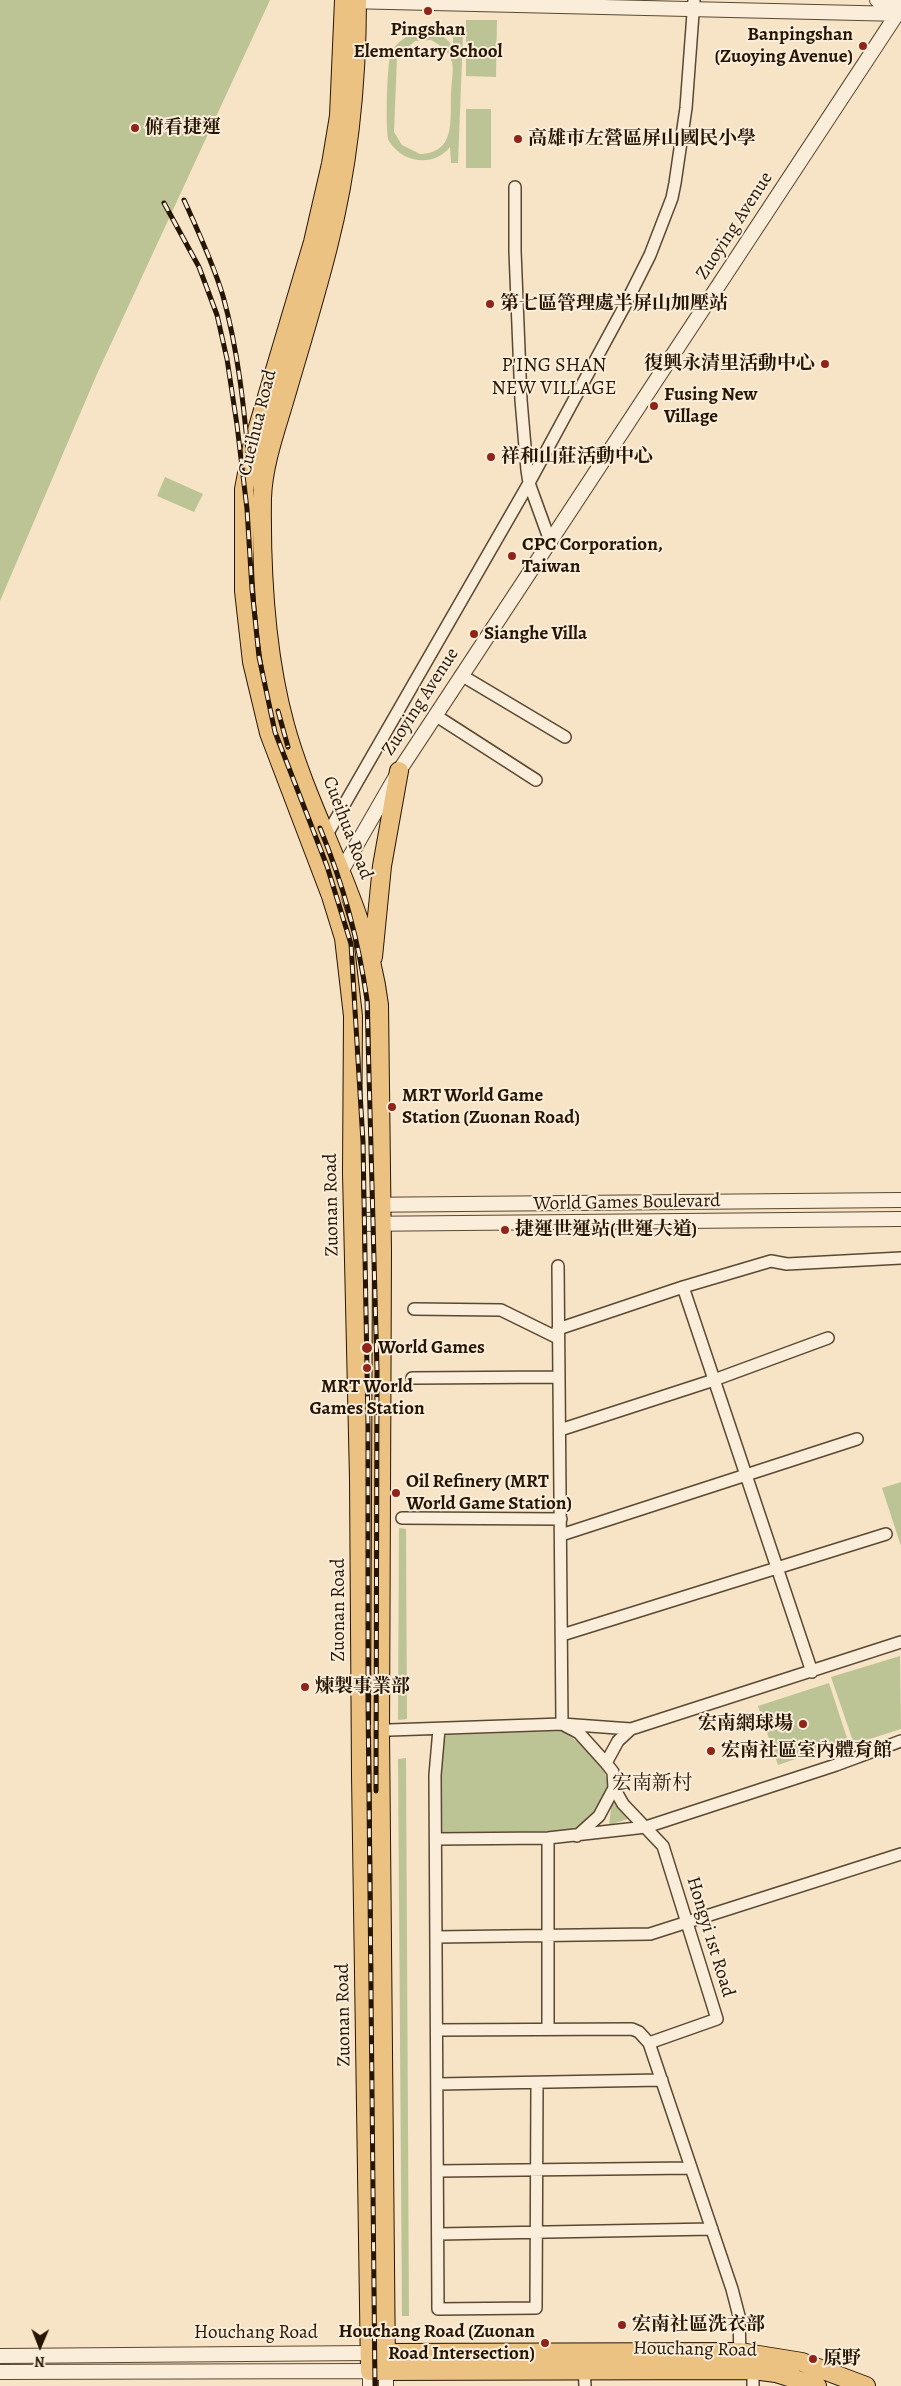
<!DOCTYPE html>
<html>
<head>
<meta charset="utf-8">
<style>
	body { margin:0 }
	#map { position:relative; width:901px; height:2386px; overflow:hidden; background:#f7e3c5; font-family:Alegreya,serif }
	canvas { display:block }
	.north { position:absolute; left:15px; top:2321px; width:50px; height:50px; -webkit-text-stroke:4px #faedd9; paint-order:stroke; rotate:181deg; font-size:14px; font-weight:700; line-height:20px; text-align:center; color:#261502 }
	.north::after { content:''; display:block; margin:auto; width:18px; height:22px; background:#261502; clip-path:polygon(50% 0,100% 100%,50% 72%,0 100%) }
</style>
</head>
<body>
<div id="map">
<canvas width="901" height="2386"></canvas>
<div class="north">N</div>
</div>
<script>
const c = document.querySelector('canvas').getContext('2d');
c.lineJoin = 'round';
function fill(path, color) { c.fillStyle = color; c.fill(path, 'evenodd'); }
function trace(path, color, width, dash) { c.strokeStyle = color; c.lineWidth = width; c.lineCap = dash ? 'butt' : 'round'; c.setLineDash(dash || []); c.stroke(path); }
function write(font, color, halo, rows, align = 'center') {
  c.font = font + ' Alegreya,"Noto Serif TC",serif'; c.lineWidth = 4; c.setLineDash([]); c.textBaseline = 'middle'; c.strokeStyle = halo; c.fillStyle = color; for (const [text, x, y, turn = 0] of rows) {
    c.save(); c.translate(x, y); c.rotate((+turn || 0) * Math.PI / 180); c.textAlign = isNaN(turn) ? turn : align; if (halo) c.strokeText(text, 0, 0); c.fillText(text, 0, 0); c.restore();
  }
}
fill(new Path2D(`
	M0 0H270L97 374 0 601Z
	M466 20H497L496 77 466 76Z
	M420 30C435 30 445 35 453 47V33L463 35 458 163H451L450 147C434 167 403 164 389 141 385 133 387 62 391 53 396 42 409 34 420 30ZM431 40C440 45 449 51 452 62 454 72 451 84 451 94 450 120 456 153 420 154L402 145 394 132 397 57 415 41Z
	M466 109H491V168H466Z
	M165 477 203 494 194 512 157 496Z
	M901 1482V1546L882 1488Z
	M399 1528 406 1529 407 1719 398 1720Z
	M900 1656 901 1729 854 1744 831 1677Z
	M829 1683 848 1741 778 1765 758 1706Z
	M561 1731C578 1740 611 1766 607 1788 604 1804 585 1820 574 1831L442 1833 440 1780 444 1735Z
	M406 1758 409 2316H402L398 1759Z
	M612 1801 628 1819 609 1825Z`), '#bcc495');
const minor = new Path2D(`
	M515 187V251L521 400 527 470 529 483 550 541
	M461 675 565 737
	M435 715 536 780
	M325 838 529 483 623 309 650 255 672 198 675 183 686 108 694 0
	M558 1266 562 1724 631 1729
	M683 1287 812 1672
	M414 1309 501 1310 558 1338
	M558 1329 683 1287 771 1261 787 1264 901 1258
	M412 1378 559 1377
	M560 1430 714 1380 828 1338
	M402 1518 561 1519
	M561 1535 857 1439
	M562 1635 886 1534
	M439 1729 435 1775 438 2309 536 2308 537 2083
	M361 1731 562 1724 579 1733 606 1763 613 1772 614 1788 623 1804 663 1846 717 2019 649 2043 732 2289 739 2316 740 2358
	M606 1763 618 1741 631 1729 901 1642
	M577 1836 599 1816 614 1788
	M548 1838V2029
	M437 1839 548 1838 646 1827 836 1765 901 1741
	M437 1937 650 1934 901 1854
	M437 2030 632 2029 639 2032 649 2043
	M438 2084 662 2080
	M438 2171 691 2168
	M439 2234 712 2229
	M584 2364 585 2386
	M753 2365V2386`);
const tertiary = new Path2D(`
	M877 0H901
	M347 1 901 14
	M331 896 342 870 399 771 901 8
	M352 1205 901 1200
	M353 1224 901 1219
	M0 2356 370 2353
	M0 2372 370 2371V2386
	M386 2386V2371`);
const primary = new Path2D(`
	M344 0 339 116 331 164 313 242 252 447 244 489V591L252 662 269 733 331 896 344 938 353 1016 352 1173 359 1479 361 1775 370 2371 753 2370 776 2373 817 2386
	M357 0C357 84 349 165 328 247 315 299 299 350 284 402 275 432 263 466 262 498 261 573 265 652 285 725 311 820 367 905 379 1005L382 1252 380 1731 386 2371
	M373 957 382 866 399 771
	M374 2353 740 2352 802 2362 866 2386`);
trace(minor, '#5a4833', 14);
trace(tertiary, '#5a4833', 16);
trace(primary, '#261502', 20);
trace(minor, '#faedd9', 11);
trace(tertiary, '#faedd9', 14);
trace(primary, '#ecc282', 18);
const rail = new Path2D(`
	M184 200C198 231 213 263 223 296 238 350 244 407 249 463
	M164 203 199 267 217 315 227 359 237 425 247 509 252 589 259 657 275 732 327 866 351 944 363 1142 368 1426V1698L375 2386
	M278 711 288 747
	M320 828C344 887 358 938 367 1000L377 1370 376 1791`);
trace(rail, '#261502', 5);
trace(rail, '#faedd9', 3, [9]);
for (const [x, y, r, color] of [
	[428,11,5,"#8f2418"],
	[863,46,5,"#8f2418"],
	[135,128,5,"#8f2418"],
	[518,139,5,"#8f2418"],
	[490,304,5,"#8f2418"],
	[825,364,5,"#8f2418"],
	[654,406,5,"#8f2418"],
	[491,457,5,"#8f2418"],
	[512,556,5,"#8f2418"],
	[474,634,5,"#8f2418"],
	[392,1107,5,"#8f2418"],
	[505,1230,5,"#8f2418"],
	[367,1348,6,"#8f2418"],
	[367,1368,5,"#8f2418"],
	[396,1493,5,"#8f2418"],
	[305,1687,5,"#8f2418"],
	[803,1724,5,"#8f2418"],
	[711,1751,5,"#8f2418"],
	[622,2325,5,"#8f2418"],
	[545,2343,5,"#8f2418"],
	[813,2359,5,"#8f2418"]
]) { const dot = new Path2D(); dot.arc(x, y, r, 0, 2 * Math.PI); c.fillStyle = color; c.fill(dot); trace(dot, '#faedd9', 2); }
write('bold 19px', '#261502', '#faedd9', [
	["Pingshan",428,30,"center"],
	["Elementary School",428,52,"center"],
	["Banpingshan",853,35,"right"],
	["(Zuoying Avenue)",853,57,"right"],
	["俯看捷運",145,128],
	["高雄市左營區屏山國民小學",528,139],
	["第七區管理處半屏山加壓站",500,304],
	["復興永清里活動中心",815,364,"right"],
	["Fusing New",664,395],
	["Village",664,417],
	["祥和山莊活動中心",501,457],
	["CPC Corporation,",522,545],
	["Taiwan",522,567],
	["Sianghe Villa",484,634],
	["MRT World Game",402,1096],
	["Station (Zuonan Road)",402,1118],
	["捷運世運站(世運大道)",515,1230],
	["World Games",378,1348],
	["MRT World",367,1387,"center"],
	["Games Station",367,1409,"center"],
	["Oil Refinery (MRT",406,1482],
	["World Game Station)",406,1504],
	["煉製事業部",315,1687],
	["宏南網球場",793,1724,"right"],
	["宏南社區室內體育館",721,1751],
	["宏南社區洗衣部",632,2325],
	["Houchang Road (Zuonan",535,2332,"right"],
	["Road Intersection)",535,2354,"right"],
	["原野",823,2359]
], 'left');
write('19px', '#261502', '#faedd9', [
	["Zuoying Avenue",735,226,-57],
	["Cueihua Road",258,423,-76],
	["Zuoying Avenue",421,702,-57],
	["Cueihua Road",347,828,69],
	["World Games Boulevard",627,1203,-1],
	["Zuonan Road",332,1205,-91],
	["Zuonan Road",339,1610,-90],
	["Hongyi 1st Road",710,1937,73],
	["Zuonan Road",344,2015,-91],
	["Houchang Road",256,2333],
	["Houchang Road",695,2350,1]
]);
write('20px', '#261502', '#faedd9', [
	["P'ING SHAN",554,366],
	["NEW VILLAGE",554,389],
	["宏南新村",652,1784]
]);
</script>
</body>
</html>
